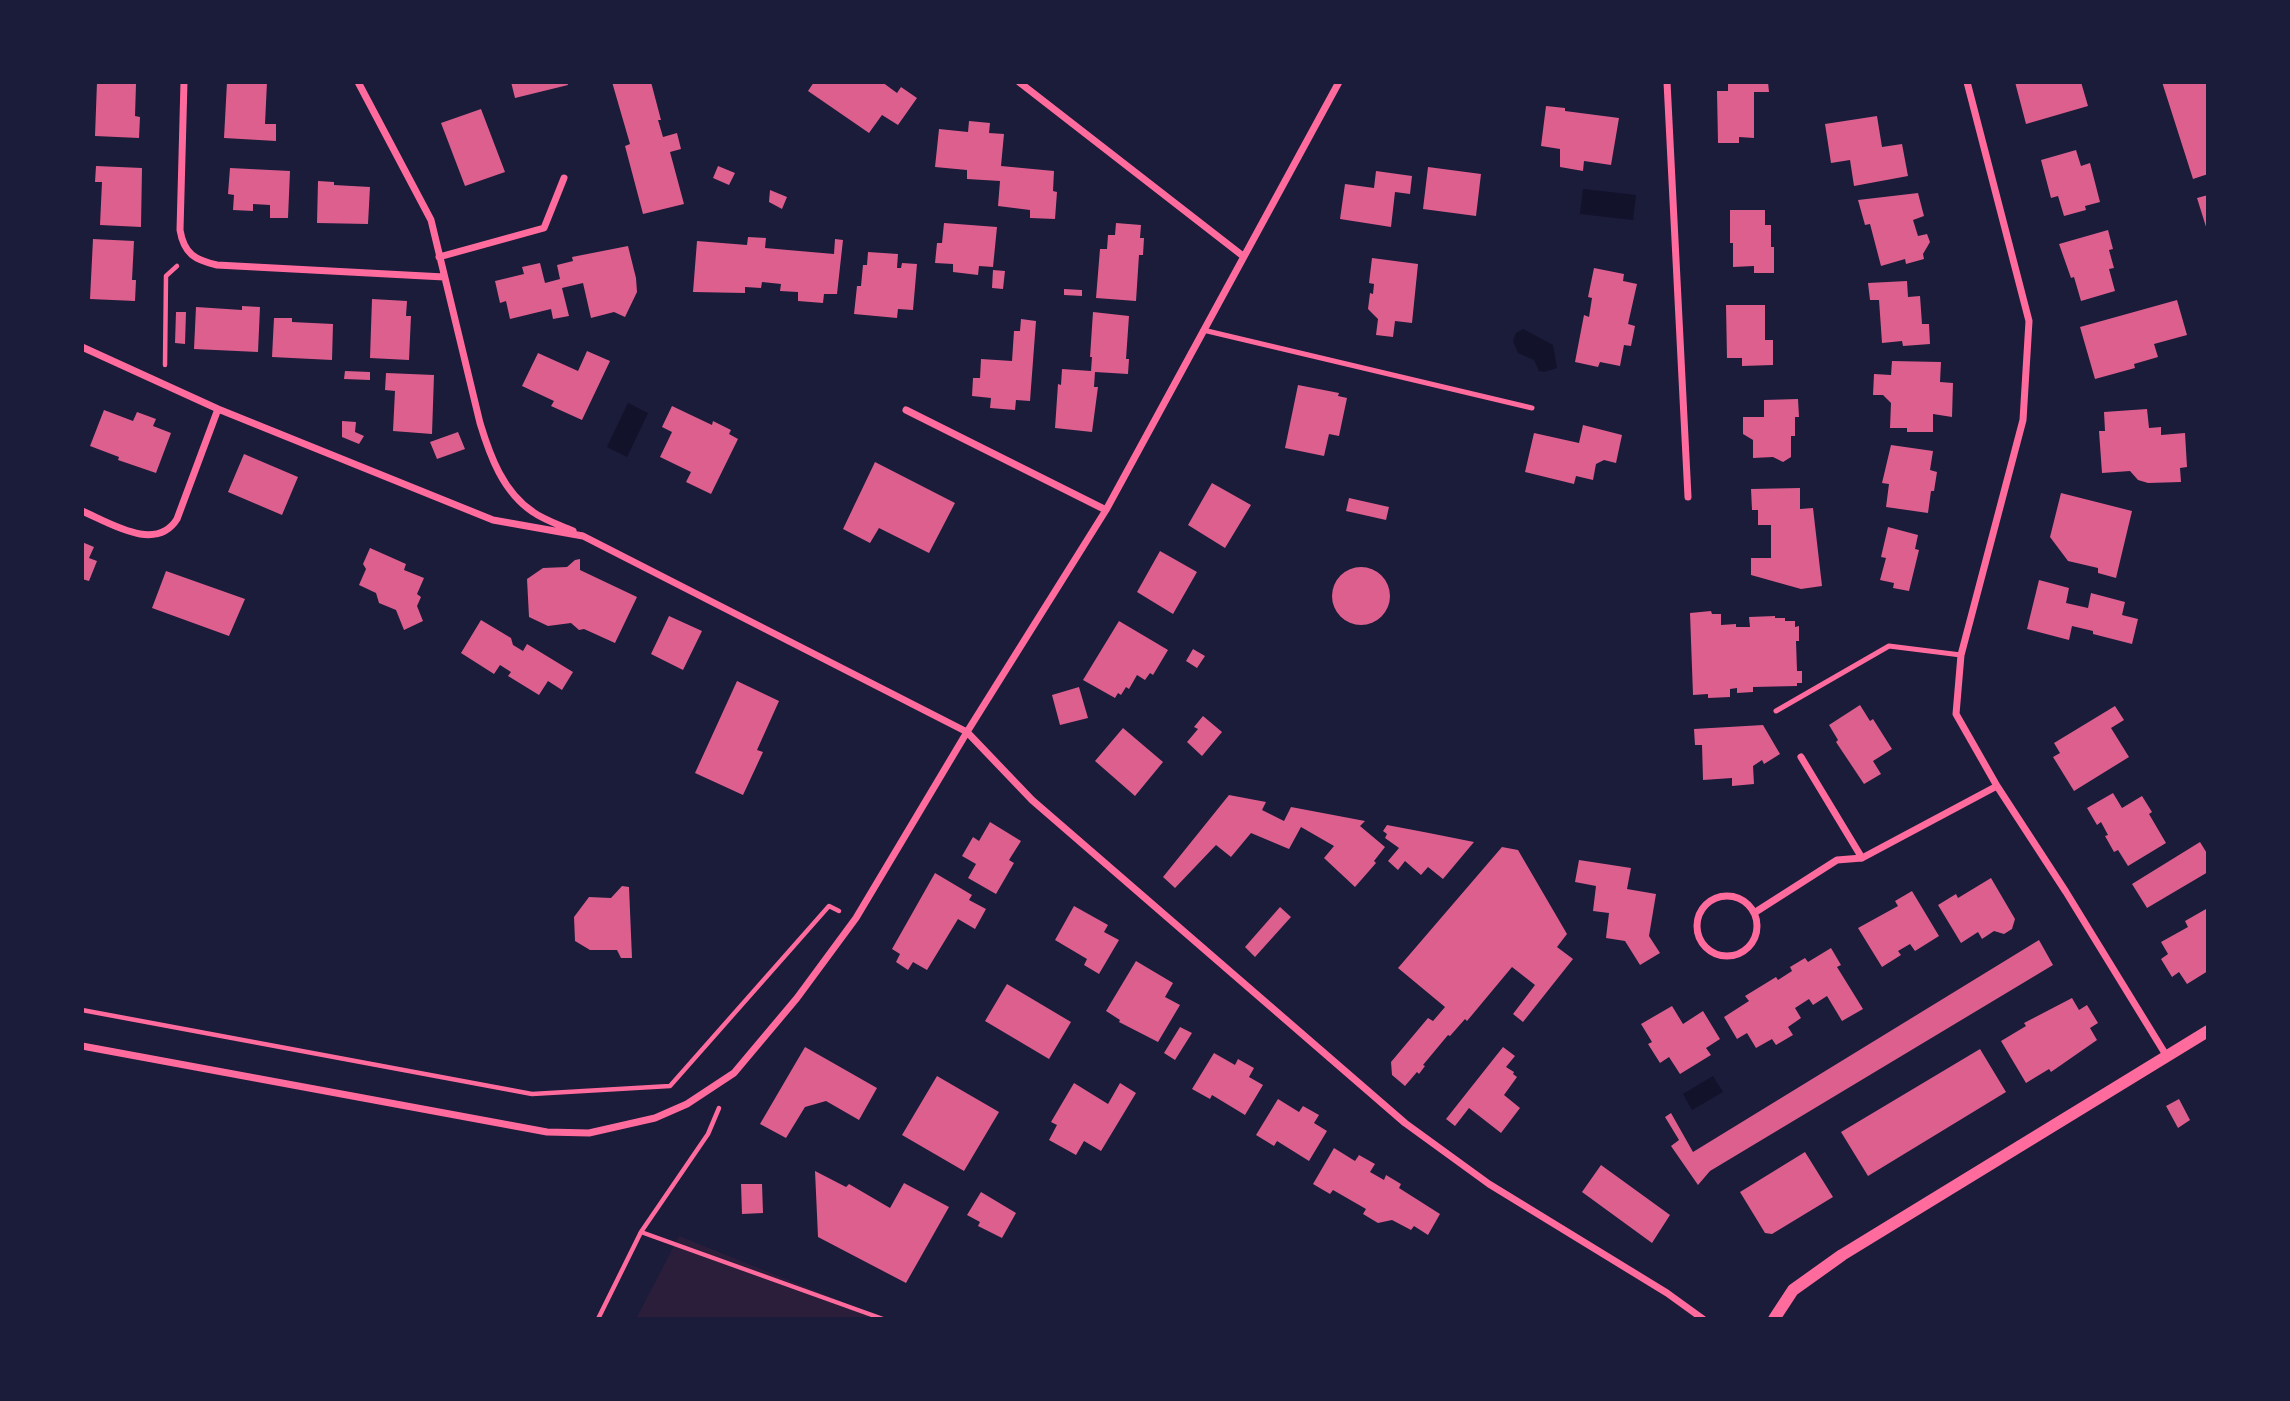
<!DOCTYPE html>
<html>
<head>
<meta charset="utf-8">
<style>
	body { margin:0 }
	#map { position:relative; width:2290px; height:1401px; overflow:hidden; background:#1b1b3a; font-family:Barlow,sans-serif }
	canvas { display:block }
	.frame { position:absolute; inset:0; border:84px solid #1b1b3a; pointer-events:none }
</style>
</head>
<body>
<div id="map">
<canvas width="2290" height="1401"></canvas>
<div class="frame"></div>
</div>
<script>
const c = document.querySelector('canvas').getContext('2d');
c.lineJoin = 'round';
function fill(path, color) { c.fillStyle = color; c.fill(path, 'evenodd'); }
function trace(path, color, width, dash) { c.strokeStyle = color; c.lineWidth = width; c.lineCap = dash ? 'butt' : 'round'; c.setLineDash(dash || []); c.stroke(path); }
fill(new Path2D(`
	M679 1236 885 1319H636Z`), '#2a1e3b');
fill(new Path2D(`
	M1583 189 1636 195 1633 220 1580 214Z
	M1523 329 1553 345 1557 368 1544 372 1539 371 1534 360 1518 353 1513 341 1516 333Z
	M628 403 648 413 627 457 607 447Z
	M1713 1076 1723 1092 1692 1110 1683 1094Z`), '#12122b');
fill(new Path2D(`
	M97 82 136 84 135 116 140 117 139 138 95 136Z
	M227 82H267L265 124H276V141L224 138Z
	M511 82H567L568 85 515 98Z
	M612 82H651L661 120H658L663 137 677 133 681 149 670 152 684 204 643 214 625 146 630 144Z
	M814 82H882L897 93 901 87 917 98 898 125 882 115 869 133 808 91Z
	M1728 82H1768L1769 92H1754V138L1739 137V143H1718L1717 91H1728Z
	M2015 82H2081L2088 106 2026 124Z
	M2162 82H2206L2208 174 2193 179Z
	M1546 106 1565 108V111L1619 118 1611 165 1584 161 1583 171 1560 167V149L1541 146Z
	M481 109 505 172 465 186 441 123Z
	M1877 116 1882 147 1902 144 1908 176 1854 186 1850 160 1831 163 1825 124Z
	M969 121 990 123 989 133 1004 134 1001 166 1054 171 1053 191 1057 192 1055 219 1030 218V210L998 206 1000 181 967 179V170L935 167 939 129 968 132Z
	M2076 150 2081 166 2090 163 2100 202 2085 206 2086 210 2064 216 2058 196 2051 198 2041 160Z
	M96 166 142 168 141 227 100 225 102 182H95Z
	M718 166 735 173 729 185 713 178Z
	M1428 167 1481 174 1476 216 1423 209Z
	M230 168 290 171 288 218H270V205L253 204V211L233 210 234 195 228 194Z
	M1376 171 1412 176 1410 194 1395 192 1391 227 1340 219 1345 184 1374 188Z
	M318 181 334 182V185L370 187 368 224 317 223Z
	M770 190 787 197 782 209 769 202Z
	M1918 193 1924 216 1913 220 1918 236 1927 234 1930 242 1923 254 1924 259 1906 264 1905 259 1881 266 1870 224 1865 225 1858 200Z
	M2208 195V230H2207L2197 198Z
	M1730 210H1765V225H1771V247H1774V273H1754V266L1733 267V243H1730Z
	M944 223 997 227 993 267 979 266 978 275 953 272V264L935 263 937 243H942Z
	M1116 223 1141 225 1140 238H1144L1143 255H1139L1136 301 1096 298 1100 249H1107L1108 235H1115Z
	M2108 230 2113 249 2109 250 2114 268 2109 269 2115 291 2081 301 2074 277 2071 278 2059 244Z
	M748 237 766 238 765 248 834 254 835 239 843 240 837 294H824L823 303 798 301V292L780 291 781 284 762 282 761 288 745 287V293L693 292 697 241 747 245Z
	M93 239 134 241 132 280H136L135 301 90 299Z
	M628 246 636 278 637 292 625 317 614 312 591 318 583 283 562 288 569 316 553 319 551 309 510 319 506 301 500 303 495 281 524 274 522 267 540 263 545 283 560 279 557 265 573 261 572 257Z
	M868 252 898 254 897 268H901L902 263 917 264 913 310 898 309 897 318 854 314 857 286H861L863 265H867Z
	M1372 258 1418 264 1412 323 1395 321 1393 337 1376 335 1378 319 1368 309 1370 293 1373 294 1374 284 1369 283Z
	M1594 268 1624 274 1623 281 1637 284 1628 324 1635 326 1631 346 1624 345 1620 366 1600 362 1598 367 1575 362 1584 315 1589 317 1592 298 1588 297Z
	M993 270 1005 271 1003 289 992 288Z
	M1907 281 1908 297 1920 296 1922 324H1929L1930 344 1903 346 1902 341 1882 343 1879 300H1870L1868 283Z
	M1064 289 1082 290V296L1064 295Z
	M372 299 407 301 406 316H411L409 360 370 358Z
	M2177 300 2187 335 2154 344 2158 357 2134 364 2135 368 2095 379 2080 327Z
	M1726 305H1765V340H1773V365L1742 366V358H1727Z
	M242 306 260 307 258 352 194 349 196 307 242 310Z
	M176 312H186L185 344 175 343Z
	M1093 312 1129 316 1126 359H1129L1128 374 1095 372 1094 387H1098L1092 432 1055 428 1058 384 1061 385 1062 369 1091 371 1092 357H1090Z
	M274 318H292V322L333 324 332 360 272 357Z
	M1021 319 1036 321 1030 401 1016 400 1015 410 990 408 991 398 972 396 973 378H980L981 359 1012 361 1014 331H1020Z
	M587 351 610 361 582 420 551 406 554 401 522 386 538 353 578 371Z
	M1892 361 1941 362 1940 382 1953 383 1952 417 1933 414V432H1907V428H1890L1891 403 1883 395H1873L1874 374 1891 375Z
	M345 371 370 372V380L344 379Z
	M386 373 434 375 432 434 393 431 395 391 385 390Z
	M1298 385 1339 393 1338 396 1347 398 1339 436 1329 434 1324 456 1285 448Z
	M1798 399 1799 417H1795V436H1791V457L1783 462 1773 457 1753 458V440L1743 434V417H1764V400Z
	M672 406 712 425 713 421 731 430 729 434 738 439 711 494 686 482 691 472 660 457 672 432 662 427Z
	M2147 409 2149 428 2161 427V435L2185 433 2187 467 2180 468 2181 482 2148 483 2138 480 2130 471 2102 473 2099 431H2105L2104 412Z
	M104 410 133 421 137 412 156 419 153 426 171 433 156 473 118 460 119 457 90 446Z
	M342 421 356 422 355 432 364 436 359 444 342 437Z
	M1583 425 1622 435 1616 463 1604 460 1596 464 1593 480 1576 476 1574 484 1525 472 1534 433 1579 443Z
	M458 432 465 449 437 459 430 442Z
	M1891 445 1933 451 1930 470 1937 472 1934 491H1931L1928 513 1886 507 1889 484 1882 483Z
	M244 454 298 477 282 515 228 492Z
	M875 462 955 503 929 553 879 528 870 543 843 529Z
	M1212 483 1251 505 1225 548 1188 525Z
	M1800 488V509L1813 508 1822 586 1801 589 1751 575V558H1771V525H1758V510H1752L1751 489Z
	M2061 493 2132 511 2116 578 2098 573V568L2068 561 2050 537Z
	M1349 498 1389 507 1386 520 1346 511Z
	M1888 527 1918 535 1915 549 1919 550 1909 591 1893 588 1894 583 1880 580 1886 558 1881 557Z
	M82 542 94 547 89 558 97 561 89 581 82 579Z
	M370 548 406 564 404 570 424 578 417 594 421 597 417 606 423 621 404 630 396 610 379 603 376 593 359 585 366 569 363 564Z
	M1160 551 1197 572 1173 614 1137 592Z
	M580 559V570L637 597 615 643 584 629 579 630 571 623 548 626 529 617 527 579 543 568 567 567 575 560Z
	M1332 596a29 29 0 1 1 58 0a29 29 0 1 1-58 0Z
	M166 571 245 599 229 636 152 608Z
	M2039 580 2069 588 2066 603 2088 608 2091 593 2125 602 2122 615 2138 619 2132 644 2093 634V631L2072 626 2069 640 2027 629Z
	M1711 611 1712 614H1721V625L1736 624V627H1750L1749 617 1775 616V618H1785V621H1795V627L1799 626V641H1796L1797 671H1802V683H1797V686L1753 687V692L1737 693V688L1730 689V697L1708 698V694L1693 695 1690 613Z
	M669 616 702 631 683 670 651 654Z
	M481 620 511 638 513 645 523 651 527 644 573 672 562 690 548 681 539 695 508 676 511 672 500 665 494 674 461 653Z
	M1119 621 1168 650 1153 675 1150 673 1145 680 1137 675 1129 689 1126 687 1121 695 1118 693 1115 698 1083 680Z
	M1193 649 1205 656 1197 668 1186 661Z
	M737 681 779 701 757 750 763 752 743 795 695 773Z
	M1079 687 1088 718 1060 725 1052 695Z
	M1860 705 1870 721 1873 719 1892 749 1873 761 1881 774 1864 784 1836 742 1838 740 1829 725Z
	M2115 706 2124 720 2111 728 2129 757 2074 791 2053 757 2060 753 2054 743Z
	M1203 716 1222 732 1202 756 1187 742 1198 729 1194 727Z
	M1763 725 1780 754 1764 764 1762 760 1753 766 1754 784 1732 786V778L1703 780 1702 745H1695L1694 729Z
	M1123 728 1163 762 1135 796 1095 761Z
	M2113 793 2122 808 2142 796 2152 812 2149 814 2166 843 2128 866 2118 850 2114 852 2105 836 2108 835 2101 822 2097 825 2087 808Z
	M1229 795 1266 802 1262 810 1284 821 1291 807 1365 821 1360 826 1385 847 1374 861 1376 863 1355 887 1324 858 1334 846 1301 827 1289 849 1251 833 1231 857 1216 845 1175 888 1163 877Z
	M990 822 1021 841 1009 860 1014 863 996 894 968 878 976 864 962 856 973 837 979 841Z
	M1387 825 1429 833 1474 842 1443 879 1428 867 1421 875 1405 861 1398 870 1388 861 1399 848 1385 838 1387 834 1383 831Z
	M2200 842 2208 855V872L2147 908 2132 884Z
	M1502 847 1518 850 1567 934 1557 947 1573 959 1523 1022 1513 1014 1535 985 1512 967 1467 1021 1465 1019 1450 1036 1448 1035 1423 1065 1425 1066 1419 1074 1417 1072 1405 1086 1392 1075 1391 1062 1428 1018 1433 1021 1445 1007 1398 968Z
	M1579 860 1631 868 1627 889 1656 894 1649 936 1660 953 1640 965 1625 941 1606 938 1609 913 1593 911 1596 886 1575 882Z
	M935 873 972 895 969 900 986 909 975 929 958 919 927 970 913 962 908 970 896 962 900 954 892 949Z
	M1991 878 2015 919 2012 929 2004 934 1994 931 1982 939 1978 932 1961 943 1938 905 1956 894 1958 898Z
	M622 886 629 887 632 958H621L617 950H590L575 941 574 917 589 897 611 898Z
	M1912 891 1939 936 1915 951 1910 944 1898 951 1901 955 1882 967 1858 928 1898 906 1895 901Z
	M1074 906 1108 925 1104 932 1119 940 1099 974 1084 965 1087 959 1055 940Z
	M1280 907 1291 917 1255 957 1245 947Z
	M2206 909 2208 913V971L2187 984 2179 972 2172 977 2161 959 2168 954 2161 942 2188 927 2185 921Z
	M2039 940 2053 965 1710 1171 1698 1185 1671 1146 1679 1140 1665 1117 1671 1113 1693 1152Z
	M1831 948 1841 965 1837 967 1863 1009 1842 1021 1827 996 1813 1005 1809 999 1795 1008 1801 1018 1788 1027 1793 1035 1776 1045 1772 1039 1756 1048 1747 1033 1737 1039 1724 1017 1749 1001 1745 996 1776 977 1778 980 1792 971 1790 967 1805 958 1808 962Z
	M1136 961 1173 983 1165 997 1180 1005 1158 1042 1119 1022 1120 1020 1106 1011Z
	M1007 984 1071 1022 1049 1059 985 1021Z
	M2072 998 2079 1010 2087 1005 2098 1023 2090 1028 2097 1040 2051 1072 2049 1069 2026 1083 2001 1041 2026 1026 2024 1023Z
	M1672 1006 1683 1024 1703 1011 1720 1039 1706 1048 1711 1055 1680 1074 1669 1057 1660 1063 1648 1044 1652 1042 1641 1024Z
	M1180 1027 1192 1033 1175 1060 1164 1053Z
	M805 1047 877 1088 859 1120 826 1101 805 1107 786 1138 760 1124Z
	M1503 1047 1515 1056 1506 1067 1514 1072 1513 1074 1517 1077 1504 1095 1520 1108 1501 1133 1469 1108 1455 1126 1446 1119Z
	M1980 1049 2006 1092 1868 1176 1841 1132Z
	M1214 1053 1235 1065 1238 1059 1254 1068 1249 1077 1263 1085 1245 1115 1212 1095 1210 1099 1192 1089Z
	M937 1076 999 1112 964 1171 902 1135Z
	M1074 1083 1108 1104 1120 1083 1136 1093 1101 1151 1084 1141 1076 1155 1049 1140 1057 1125 1051 1122Z
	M1278 1099 1299 1112 1303 1106 1319 1115 1314 1123 1327 1131 1309 1161 1277 1141 1274 1146 1256 1135Z
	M2179 1099 2190 1120 2178 1128 2166 1106Z
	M1334 1148 1355 1161 1359 1155 1375 1164 1370 1172 1384 1180 1386 1175 1401 1184 1399 1188 1440 1214 1428 1235 1414 1226 1411 1230 1392 1220 1378 1223 1363 1214 1366 1209 1333 1190 1330 1194 1313 1184Z
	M1805 1152 1833 1197 1772 1234 1765 1233 1740 1192Z
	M1601 1165 1670 1215 1652 1243 1582 1192Z
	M815 1171 846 1187 849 1184 890 1208 904 1183 949 1207 906 1283 818 1237Z
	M741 1184H762L763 1213 742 1214Z
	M981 1192 1016 1213 1002 1238 978 1226 980 1222 967 1215Z`), '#dd5f8e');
trace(new Path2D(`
	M165 365 166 276 177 266
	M82 1010 532 1094 670 1086 829 906 839 911
	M641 1232 883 1319
	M598 1319 641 1232 708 1134 719 1108`), '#ff6b9d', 4.5);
trace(new Path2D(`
	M1203 330 1532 408
	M1776 711 1889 646 1961 655`), '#ff6b9d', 5);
trace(new Path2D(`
	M184 82 180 230C184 254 195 260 217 265L444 277
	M358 82 431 220 480 423C490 456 503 492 533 512 544 520 560 525 573 531
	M1019 82 1243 256
	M1667 82 1688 497
	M1967 82 2029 321 2023 420 1961 655 1956 714 1997 786 2066 892 2166 1055
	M439 257 544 228 564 178
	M82 347 218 409 493 520 583 536 967 732 1032 800 1405 1123 1489 1184 1667 1293 1703 1319
	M906 410 1106 510
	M82 511C110 523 156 553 177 519L218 409
	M1801 757 1862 858
	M1697 926a30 30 0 1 1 60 0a30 30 0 1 1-60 0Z
	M1754 913 1837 860 1862 858 1997 786
	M82 1046 547 1132 589 1133 655 1118 687 1104 734 1073 797 998 856 918 967 732 1106 510 1339 82`), '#ff6b9d', 7);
trace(new Path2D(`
	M1774 1319 1793 1290 1842 1255 2208 1031`), '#ff6b9d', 12);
</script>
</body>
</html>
